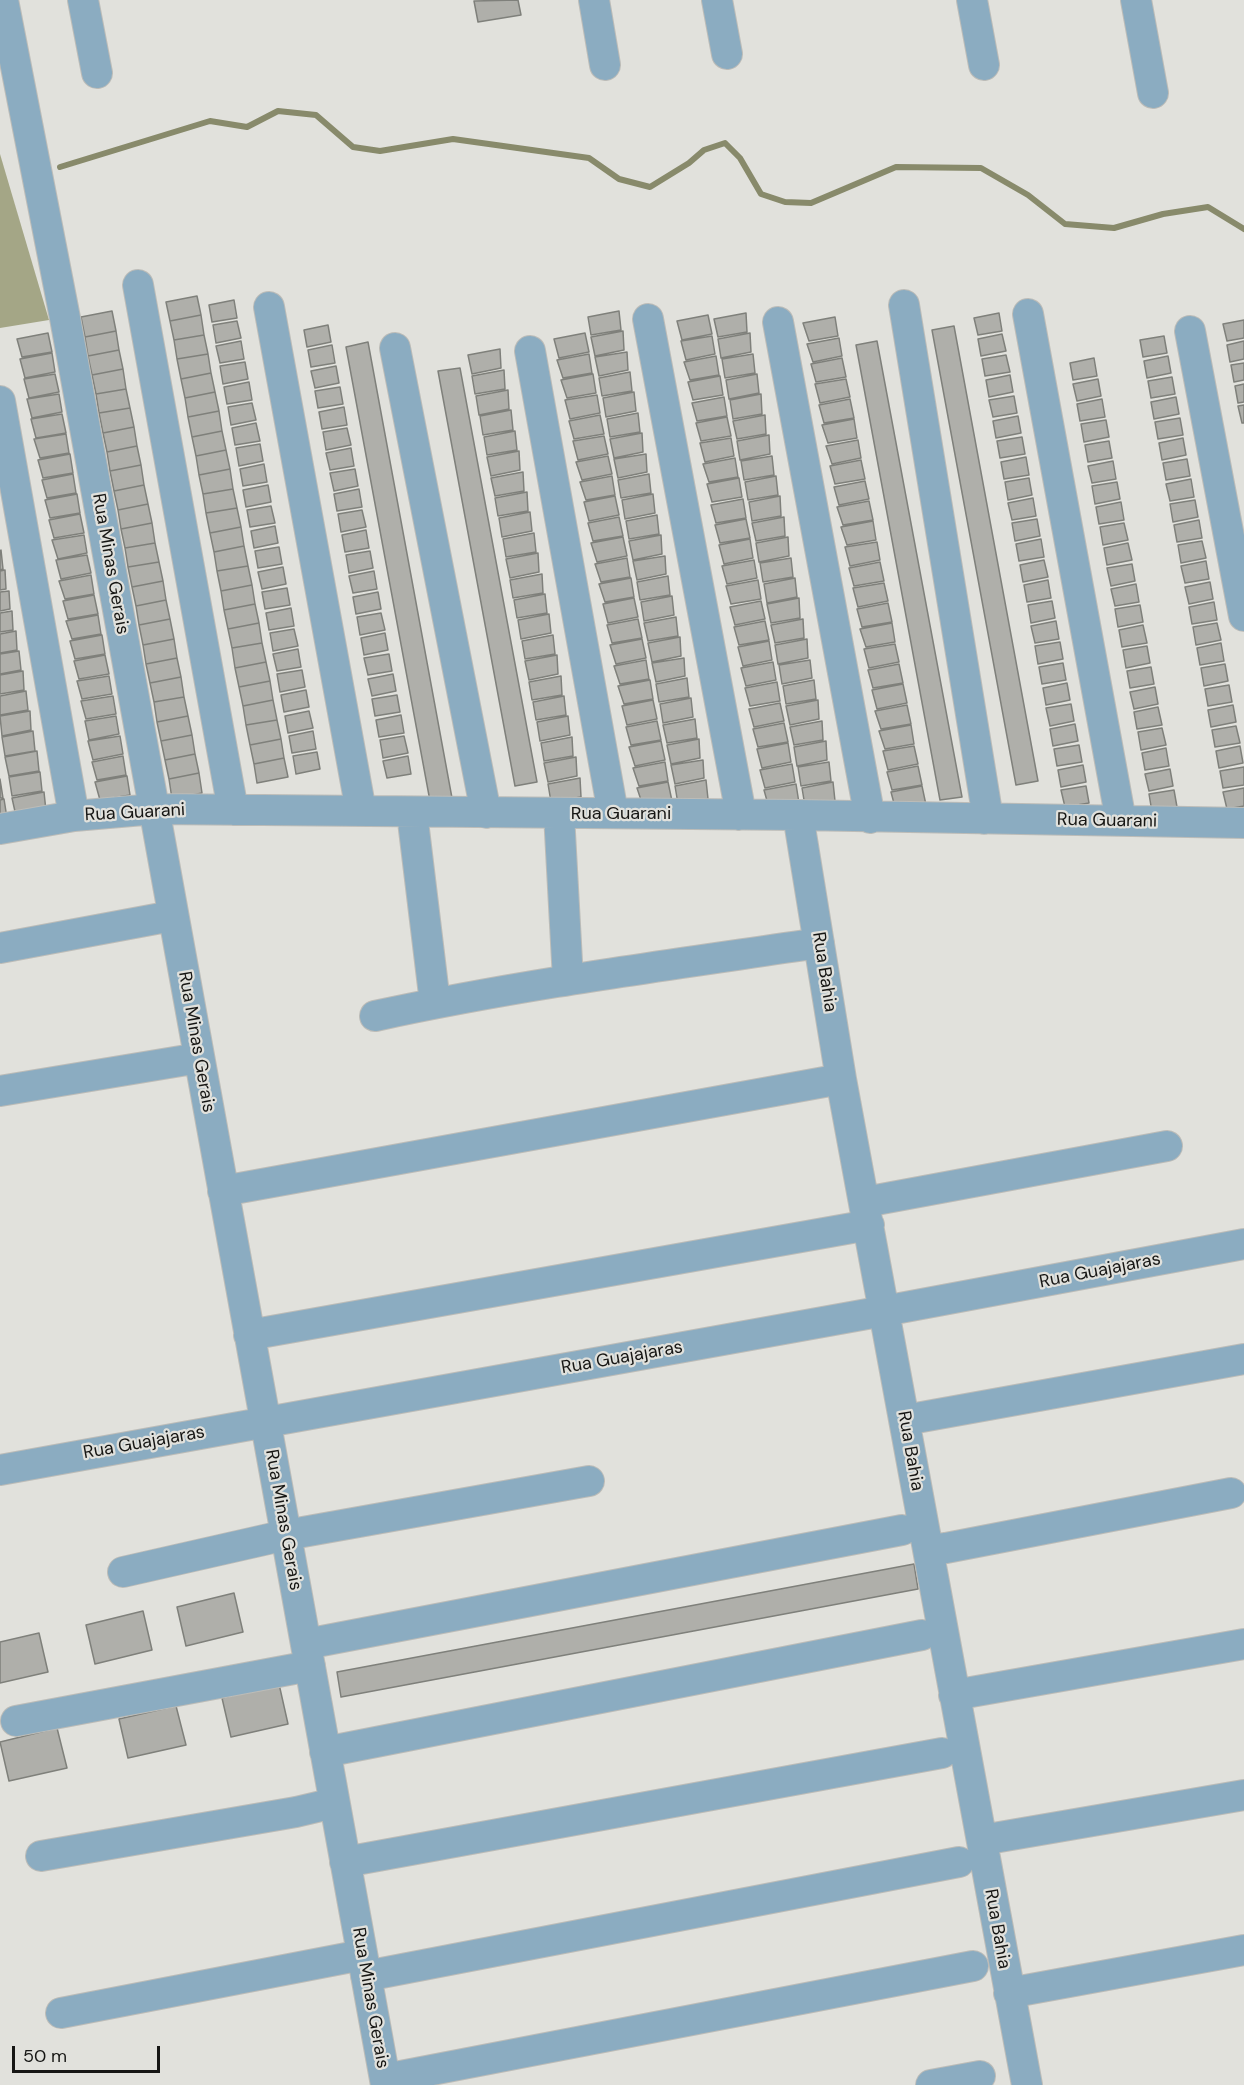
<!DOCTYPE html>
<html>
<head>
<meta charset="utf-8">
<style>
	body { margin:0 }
	#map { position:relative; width:1244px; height:2085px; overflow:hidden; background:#e1e1dc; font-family:"DM Sans",sans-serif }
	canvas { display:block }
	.scale { position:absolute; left:12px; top:2046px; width:148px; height:27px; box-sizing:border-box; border:3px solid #161614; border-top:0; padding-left:8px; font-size:18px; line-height:21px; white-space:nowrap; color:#161614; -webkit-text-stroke:4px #e1e1dc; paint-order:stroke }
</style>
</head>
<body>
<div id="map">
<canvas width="1244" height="2085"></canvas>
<div class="scale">50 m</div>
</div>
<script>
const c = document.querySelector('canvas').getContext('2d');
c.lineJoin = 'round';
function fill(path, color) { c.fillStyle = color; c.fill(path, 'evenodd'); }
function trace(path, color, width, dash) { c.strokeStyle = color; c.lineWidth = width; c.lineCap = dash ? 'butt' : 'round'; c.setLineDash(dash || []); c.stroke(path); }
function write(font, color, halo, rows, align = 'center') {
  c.font = font + ' "DM Sans",sans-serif'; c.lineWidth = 4.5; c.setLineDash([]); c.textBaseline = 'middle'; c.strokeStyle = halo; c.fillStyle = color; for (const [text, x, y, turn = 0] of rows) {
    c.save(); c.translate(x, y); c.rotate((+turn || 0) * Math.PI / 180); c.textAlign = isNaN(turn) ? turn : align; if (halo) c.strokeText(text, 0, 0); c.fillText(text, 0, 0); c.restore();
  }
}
fill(new Path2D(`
	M0 154 49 320 0 328Z`), '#a4a686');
trace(new Path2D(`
	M60 167 210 121 247 127 278 111 316 115 353 147 380 151 453 139 589 158 619 179 650 187 689 163 704 150 725 143 740 158 761 194 785 202 811 203 896 167 981 168 1028 195 1065 224 1114 228 1163 214 1208 207 1244 229`), '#888a6b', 6);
const building = new Path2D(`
	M518 0 521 15 478 22 474 1Z
	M197 296 201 315 170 321 166 302Z
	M234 300 237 318 212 322 209 305Z
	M112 311 116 331 85 337 81 317Z
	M619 311 621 330 591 335 588 317Z
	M746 313 747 332 718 337 714 319Z
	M999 313 1002 331 978 335 974 318Z
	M201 315 204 335 174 340 170 321Z
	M708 315 712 334 682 340 677 321Z
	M835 317 838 336 809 341 803 323Z
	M1244 320V338L1227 341 1223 324Z
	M237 321 241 338 216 343 213 325Z
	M328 325 331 342 307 347 304 330Z
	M954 326 1038 781 1016 785 932 330Z
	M116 331 119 350 88 356 85 337Z
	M623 331 624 350 595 356 591 337Z
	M48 333 52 352 22 357 17 339Z
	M585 333 589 352 559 358 554 339Z
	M750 333 751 352 721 358 718 339Z
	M1002 334 1006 351 981 356 978 339Z
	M204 335 208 354 177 359 174 340Z
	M712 336 715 354 686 360 681 341Z
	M1164 336 1167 353 1143 357 1140 340Z
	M839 338 842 356 813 362 807 344Z
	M241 341 244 359 220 363 216 346Z
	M877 341 962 797 940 800 856 345Z
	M1244 341V359L1230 362 1227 345Z
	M368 342 452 798 430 801 346 347Z
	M332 345 335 363 311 367 308 350Z
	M500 349 501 368 472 374 468 355Z
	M119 350 123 369 92 375 88 356Z
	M627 352 628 370 599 376 595 357Z
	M52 353 55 372 25 378 20 359Z
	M208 354 211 373 181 379 177 359Z
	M589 354 592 373 563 378 557 360Z
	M753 354 755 373 725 378 722 359Z
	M1006 355 1010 372 985 376 982 359Z
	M716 356 719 375 690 380 684 362Z
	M1168 356 1171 373 1147 378 1144 361Z
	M842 358 846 377 816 382 811 364Z
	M1094 358 1097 376 1073 380 1070 363Z
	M245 362 248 379 223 384 220 366Z
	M1244 363V380L1234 382 1231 365Z
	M336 366 339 383 315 388 311 371Z
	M460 368 537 782 515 786 438 371Z
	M123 369 126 389 96 394 92 375Z
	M504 370 505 389 475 394 472 376Z
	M630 372 632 391 602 396 599 378Z
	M211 373 215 392 185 398 181 379Z
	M55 374 59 392 29 398 24 379Z
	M593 374 596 393 567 398 561 380Z
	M757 374 759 393 729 399 726 380Z
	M1010 375 1013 392 989 397 986 380Z
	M720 376 723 395 693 400 688 382Z
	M1172 377 1175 394 1151 398 1148 381Z
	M846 379 850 397 820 403 815 384Z
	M1098 379 1101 396 1077 401 1073 384Z
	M249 382 252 400 227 404 224 387Z
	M1244 384V402L1238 403 1235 386Z
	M340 387 343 404 318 408 315 391Z
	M126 389 130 408 99 413 96 394Z
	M508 390 509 409 479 415 476 396Z
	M215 392 219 411 188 417 185 398Z
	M634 392 636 411 606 417 603 398Z
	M59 394 62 412 32 418 27 399Z
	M761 394 762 414 733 419 730 400Z
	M597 395 600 413 570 419 565 400Z
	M1014 396 1017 413 993 417 989 400Z
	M724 397 727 416 697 421 692 403Z
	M1176 397 1179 414 1154 419 1151 402Z
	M850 399 854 418 824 423 819 405Z
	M1102 399 1105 417 1080 421 1077 404Z
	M252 403 256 420 231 425 228 407Z
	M1244 405V423H1242L1238 406Z
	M344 407 347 425 322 429 319 412Z
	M130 408 134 427 103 433 99 413Z
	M511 410 513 430 483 435 480 416Z
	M219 411 222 431 192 437 188 417Z
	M638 413 640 432 610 437 607 419Z
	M62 414 66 433 36 438 31 419Z
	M600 415 604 434 574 439 569 421Z
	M765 415 766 434 737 439 733 421Z
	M1018 416 1021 433 996 438 993 421Z
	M727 417 731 436 701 441 696 423Z
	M1180 418 1183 435 1158 439 1155 422Z
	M854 419 857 438 828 443 822 425Z
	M1106 420 1109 437 1084 442 1081 424Z
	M256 423 260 441 235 445 232 428Z
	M134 427 137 446 107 452 103 433Z
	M347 428 351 445 326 450 323 432Z
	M222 431 226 450 196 456 192 437Z
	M515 431 517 450 487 455 484 437Z
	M642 433 643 452 614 458 610 439Z
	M66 434 69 453 40 458 34 439Z
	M769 435 770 454 740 460 737 441Z
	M604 436 608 454 578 460 573 441Z
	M1022 437 1025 454 1000 458 997 441Z
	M731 438 734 456 705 462 700 443Z
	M1183 438 1186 455 1162 460 1159 443Z
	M858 440 861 458 832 464 826 446Z
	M1109 441 1112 458 1088 462 1085 445Z
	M260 444 263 461 239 466 236 448Z
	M137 446 141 465 110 471 107 452Z
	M351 448 354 466 330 470 326 453Z
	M226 450 230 469 199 475 196 456Z
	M519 451 520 470 491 476 487 457Z
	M70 454 73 473 43 478 38 460Z
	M646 454 647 472 618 478 614 459Z
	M608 456 612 474 582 480 576 462Z
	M772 456 774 475 744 480 741 461Z
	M1026 457 1029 475 1004 479 1001 462Z
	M735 458 738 477 709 482 703 464Z
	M1187 459 1190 476 1166 480 1163 463Z
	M861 460 865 479 835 484 830 466Z
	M1113 461 1116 479 1092 483 1088 466Z
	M264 464 267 482 243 486 240 469Z
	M141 465 144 485 114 491 110 471Z
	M230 469 233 489 203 494 199 475Z
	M355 469 358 486 334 491 330 473Z
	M523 472 524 491 495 496 491 478Z
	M73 474 76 493 47 498 42 480Z
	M649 474 651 493 621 498 618 480Z
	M612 476 615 495 586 500 580 482Z
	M776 476 778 495 748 500 745 482Z
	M739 478 742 497 712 502 707 484Z
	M1029 478 1032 495 1008 500 1005 482Z
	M1191 479 1194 497 1170 501 1166 484Z
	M865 481 869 499 839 505 834 487Z
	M1117 482 1120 499 1095 504 1092 486Z
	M144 485 148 504 118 510 114 491Z
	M268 485 271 502 246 507 243 490Z
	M233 489 237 508 206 513 203 494Z
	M359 489 362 507 337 511 334 494Z
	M527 492 528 511 498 516 495 498Z
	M77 494 80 513 50 518 45 500Z
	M653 494 655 513 625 519 622 500Z
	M615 496 619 515 589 521 584 502Z
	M780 496 781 516 752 521 749 502Z
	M1033 498 1036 516 1012 520 1008 503Z
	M743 499 746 518 716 523 711 505Z
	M1195 500 1198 517 1173 522 1170 504Z
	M869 501 873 520 843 525 837 507Z
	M1121 502 1124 520 1099 524 1096 507Z
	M148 504 152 523 121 529 118 510Z
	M271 506 275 523 250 527 247 510Z
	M237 508 241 527 210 533 206 513Z
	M362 510 366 527 341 532 338 514Z
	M530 512 532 531 502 537 499 518Z
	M80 514 84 533 54 538 49 520Z
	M657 515 659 534 629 539 626 521Z
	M619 517 623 536 593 541 588 523Z
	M784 517 785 536 756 541 752 523Z
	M746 519 750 538 720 543 715 525Z
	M1037 519 1040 536 1015 541 1012 523Z
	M1199 520 1202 538 1177 542 1174 525Z
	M873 521 876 540 847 545 841 527Z
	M152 523 155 543 125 548 121 529Z
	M1124 523 1128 540 1103 545 1100 527Z
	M275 526 278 543 254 548 251 531Z
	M241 527 244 546 214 552 210 533Z
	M366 530 369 548 345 552 342 535Z
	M534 533 536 552 506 557 503 539Z
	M84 535 87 553 58 559 52 540Z
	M661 535 662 554 633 560 629 541Z
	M623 537 627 556 597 562 591 543Z
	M788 537 789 556 759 562 756 543Z
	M750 539 753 558 724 564 719 545Z
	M1041 539 1044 557 1019 561 1016 544Z
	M1202 541 1206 558 1181 563 1178 545Z
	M877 542 880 560 850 566 845 547Z
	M155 543 159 562 128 567 125 548Z
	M1128 543 1132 560 1107 565 1104 548Z
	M244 546 248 566 217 571 214 552Z
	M279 547 282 564 258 568 255 551Z
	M1 550 3 569 0 570V551Z
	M370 551 373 568 349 573 346 555Z
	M538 553 539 572 510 578 506 559Z
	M87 555 91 573 61 579 56 560Z
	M665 556 666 574 637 580 633 561Z
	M627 558 630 577 601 582 595 564Z
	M791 558 793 577 763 582 760 563Z
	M754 560 757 578 727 584 722 566Z
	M1044 560 1048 577 1023 582 1020 565Z
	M1206 561 1209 579 1185 583 1181 566Z
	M159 562 163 581 132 587 128 567Z
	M880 562 884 581 854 586 849 568Z
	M1132 564 1135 581 1111 586 1107 568Z
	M248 566 252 585 221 591 217 571Z
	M283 567 286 584 262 589 258 572Z
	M5 570 6 589 0 590V571Z
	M374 571 377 589 353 593 349 576Z
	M542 574 543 593 513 598 510 580Z
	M91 575 94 594 65 599 59 581Z
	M668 576 670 595 640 600 637 582Z
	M631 578 634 597 605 602 599 584Z
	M795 578 797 597 767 603 764 584Z
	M758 580 761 599 731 604 726 586Z
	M1048 580 1051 598 1027 602 1024 585Z
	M163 581 166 600 136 606 132 587Z
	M1210 582 1213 599 1189 604 1185 587Z
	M884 583 888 601 858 607 853 588Z
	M1136 584 1139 602 1115 606 1111 589Z
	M252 585 255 604 224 610 221 591Z
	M287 588 290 605 265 609 262 592Z
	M9 591 10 609 0 611V592Z
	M378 592 381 609 356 614 353 597Z
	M545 594 547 613 517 618 514 600Z
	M94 595 98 614 68 619 63 601Z
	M672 596 674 615 644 621 641 602Z
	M634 598 638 617 608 623 603 604Z
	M799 598 800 618 771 623 767 604Z
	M166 600 170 619 139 625 136 606Z
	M761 601 765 619 735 625 730 607Z
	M1052 601 1055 618 1031 623 1028 605Z
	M1214 602 1217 620 1192 624 1189 607Z
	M888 603 892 622 862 627 857 609Z
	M255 604 259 623 228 629 224 610Z
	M1140 605 1143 622 1118 627 1115 609Z
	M291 608 294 626 269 630 266 613Z
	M12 611 13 630 0 632V613Z
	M381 613 385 630 360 635 357 617Z
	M549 614 551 633 521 639 518 620Z
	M98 615 101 634 72 639 66 621Z
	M676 617 678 636 648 641 644 623Z
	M170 619 174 639 143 645 139 625Z
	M638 619 642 638 612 643 607 625Z
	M803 619 804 638 775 643 771 625Z
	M765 621 769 640 739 645 734 627Z
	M1056 621 1059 639 1035 643 1031 626Z
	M259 623 262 643 232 648 228 629Z
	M892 623 895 642 866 647 860 629Z
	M1217 623 1221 640 1196 645 1193 627Z
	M1143 625 1147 643 1122 647 1119 630Z
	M294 629 298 646 273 651 270 633Z
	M16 631 17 650 0 653V634Z
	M385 633 388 650 364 655 361 638Z
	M102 635 105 654 75 659 70 641Z
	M553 635 555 654 525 659 522 641Z
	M680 637 681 656 652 662 648 643Z
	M174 639 177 658 146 664 143 645Z
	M642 639 646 658 616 664 610 645Z
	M807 639 808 658 778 664 775 645Z
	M769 641 772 660 743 666 738 647Z
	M1060 642 1063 659 1038 664 1035 646Z
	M262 643 266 662 235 668 232 648Z
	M1221 643 1224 661 1200 665 1197 648Z
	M895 644 899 662 869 668 864 649Z
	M1147 646 1150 663 1126 668 1123 650Z
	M298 649 301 667 277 671 273 654Z
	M19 651 21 670 0 674V654Z
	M389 654 392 671 368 675 364 658Z
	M105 655 109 674 79 679 74 661Z
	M557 655 558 674 529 680 525 661Z
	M177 658 181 677 150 683 146 664Z
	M684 658 685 676 656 682 652 663Z
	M646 660 649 679 620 684 614 666Z
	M810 660 812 678 782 684 779 665Z
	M266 662 270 681 239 687 235 668Z
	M773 662 776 680 746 686 741 668Z
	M1063 663 1066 680 1042 684 1039 667Z
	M899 664 903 683 873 688 868 670Z
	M1225 664 1228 681 1204 686 1201 668Z
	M1151 667 1154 684 1130 688 1127 671Z
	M302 670 305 687 280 692 277 674Z
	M23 671 24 690 0 694V675Z
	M393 674 396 691 372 696 368 679Z
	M109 676 112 694 82 699 77 681Z
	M561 676 562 695 532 700 529 682Z
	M181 677 184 697 154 702 150 683Z
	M687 678 689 697 659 702 656 684Z
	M650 680 653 699 624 704 618 686Z
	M814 680 816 699 786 704 783 686Z
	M270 681 273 700 243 706 239 687Z
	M777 682 780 701 750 706 745 688Z
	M1067 683 1070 700 1046 705 1043 688Z
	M903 684 907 703 877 709 872 690Z
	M1229 685 1232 702 1208 706 1205 689Z
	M1155 687 1158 704 1134 709 1130 692Z
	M306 690 309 707 284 712 281 695Z
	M26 691 28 710 0 715V696Z
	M397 695 400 712 375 716 372 699Z
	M113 696 116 714 86 719 81 701Z
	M564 696 566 715 536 720 533 702Z
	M184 697 188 716 157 722 154 702Z
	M691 698 693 717 663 723 660 704Z
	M273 700 277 720 246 725 243 706Z
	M653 700 657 719 627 725 622 706Z
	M818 700 819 719 790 725 786 706Z
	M780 703 784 721 754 727 749 709Z
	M1071 704 1074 721 1050 726 1046 708Z
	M907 705 911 724 881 729 875 711Z
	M1233 705 1236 722 1211 727 1208 710Z
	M1158 707 1162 725 1137 729 1134 712Z
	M30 711 31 730 2 736 0 716Z
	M309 711 313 728 288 733 285 716Z
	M401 715 404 733 379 737 376 720Z
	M116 716 119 734 89 740 85 721Z
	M188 716 192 735 161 741 157 722Z
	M568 716 570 735 540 741 537 722Z
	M695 719 697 738 667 743 663 725Z
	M277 720 281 739 250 745 246 725Z
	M657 721 661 740 631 745 626 727Z
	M822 721 823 740 794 745 790 727Z
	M784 723 788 742 758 747 753 729Z
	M1075 724 1078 741 1053 746 1050 729Z
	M911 725 914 744 885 749 879 731Z
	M1236 726 1240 743 1215 747 1212 730Z
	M1162 728 1166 745 1141 750 1138 732Z
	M33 731 35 751 5 756 2 737Z
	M313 731 316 749 292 753 289 736Z
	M192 735 195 754 165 760 161 741Z
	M120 736 123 754 93 760 88 741Z
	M404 736 408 753 383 758 380 740Z
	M572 737 573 756 544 761 541 743Z
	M281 739 284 758 254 764 250 745Z
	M699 739 700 758 671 764 667 745Z
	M661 741 665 760 635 766 629 747Z
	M826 741 827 760 797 766 794 747Z
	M788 743 791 762 762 768 757 749Z
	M1079 745 1082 762 1057 766 1054 749Z
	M914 746 918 764 888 770 883 751Z
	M1240 746 1243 763 1219 768 1216 751Z
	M1166 748 1169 766 1145 770 1142 753Z
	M37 751 39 771 9 776 5 757Z
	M317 752 320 769 296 774 293 756Z
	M195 754 199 773 169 779 165 760Z
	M123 756 126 775 97 780 92 762Z
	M408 756 411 774 387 778 383 761Z
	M576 757 577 776 548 782 544 763Z
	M284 758 288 777 257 783 254 764Z
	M703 760 704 778 675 784 671 765Z
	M665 762 668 781 639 786 633 768Z
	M829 762 831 781 801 786 798 767Z
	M792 764 795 782 765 788 760 770Z
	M1083 765 1086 782 1061 787 1058 770Z
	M918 766 922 785 892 790 887 772Z
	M1244 767V785L1223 788 1220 771Z
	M1170 769 1173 786 1149 791 1145 774Z
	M40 772 42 791 12 796 9 777Z
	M199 773 202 793 172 799 169 779Z
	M127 776 130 795 100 800 95 782Z
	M580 778 581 797 551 802 548 784Z
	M0 779 3 798H0Z
	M706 780 708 799 678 804 675 786Z
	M668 782 672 801 643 806 637 788Z
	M833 782 835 801 805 806 802 788Z
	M796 784 799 803 769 808 764 790Z
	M922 786 926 805 896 811 891 792Z
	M1086 786 1089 803 1065 807 1061 790Z
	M1244 788V806L1227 809 1223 792Z
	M1174 790 1177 807 1152 812 1149 794Z
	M44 792 46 811 16 816 12 798Z
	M4 799 7 818 0 819V800Z
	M914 1564 918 1589 341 1697 337 1672Z
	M234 1593 243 1632 186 1646 177 1607Z
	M143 1611 152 1650 95 1664 86 1625Z
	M39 1633 48 1672 0 1683V1642Z
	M279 1684 288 1724 231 1737 222 1698Z
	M176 1706 186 1745 128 1758 119 1719Z
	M57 1728 67 1768 9 1781 0 1742Z`);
fill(building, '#afafaa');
trace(building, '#7f807b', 1.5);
const minor = new Path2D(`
	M3 0 65 318 386 2085
	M83 0 97 73
	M594 0 605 65
	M717 0 727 54
	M972 0 984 65
	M1136 0 1153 93
	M138 285 233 810
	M904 305 987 812 984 819
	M269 307 361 811
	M1028 314 1121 821
	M648 319 740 809 739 815
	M778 322 870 818
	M1190 331 1244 616
	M395 348 486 813
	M530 351 613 813
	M0 401 74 816
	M412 813 435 1003
	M559 814 568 980
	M798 815 841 1079 1027 2085
	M0 829 74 816 155 809 798 815 1244 823
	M0 948 172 916
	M375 1016C522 984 670 965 819 943
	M0 1091 199 1058
	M223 1191 841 1079
	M865 1202 1167 1146
	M249 1335 869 1225
	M905 1420 1244 1359
	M0 1470 884 1311 1244 1244
	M929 1550 946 1548 1231 1493
	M123 1572 286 1535 589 1481
	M306 1644 902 1530
	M954 1695 1244 1644
	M16 1721 310 1666
	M325 1752 922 1635
	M982 1840 1244 1795
	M41 1856 296 1812 334 1803
	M345 1862 942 1753
	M366 1976 959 1862
	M1009 1993 1244 1950
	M61 2013 362 1955
	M385 2079 973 1966
	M931 2085 980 2076`);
trace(minor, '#bcbcb8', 32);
trace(minor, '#8bacc1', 30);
write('18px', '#161614', '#e1e1dc', [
	["Rua Minas Gerais",110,564,80],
	["Rua Guarani",135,813,-3],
	["Rua Guarani",621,814],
	["Rua Guarani",1107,821,1],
	["Rua Bahia",824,972,81],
	["Rua Minas Gerais",196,1042,80],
	["Rua Guajajaras",1100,1271,-11],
	["Rua Guajajaras",622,1358,-10],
	["Rua Guajajaras",144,1443,-10],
	["Rua Bahia",910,1451,80],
	["Rua Minas Gerais",283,1520,80],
	["Rua Bahia",997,1929,80],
	["Rua Minas Gerais",370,1998,80]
]);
</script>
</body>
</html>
